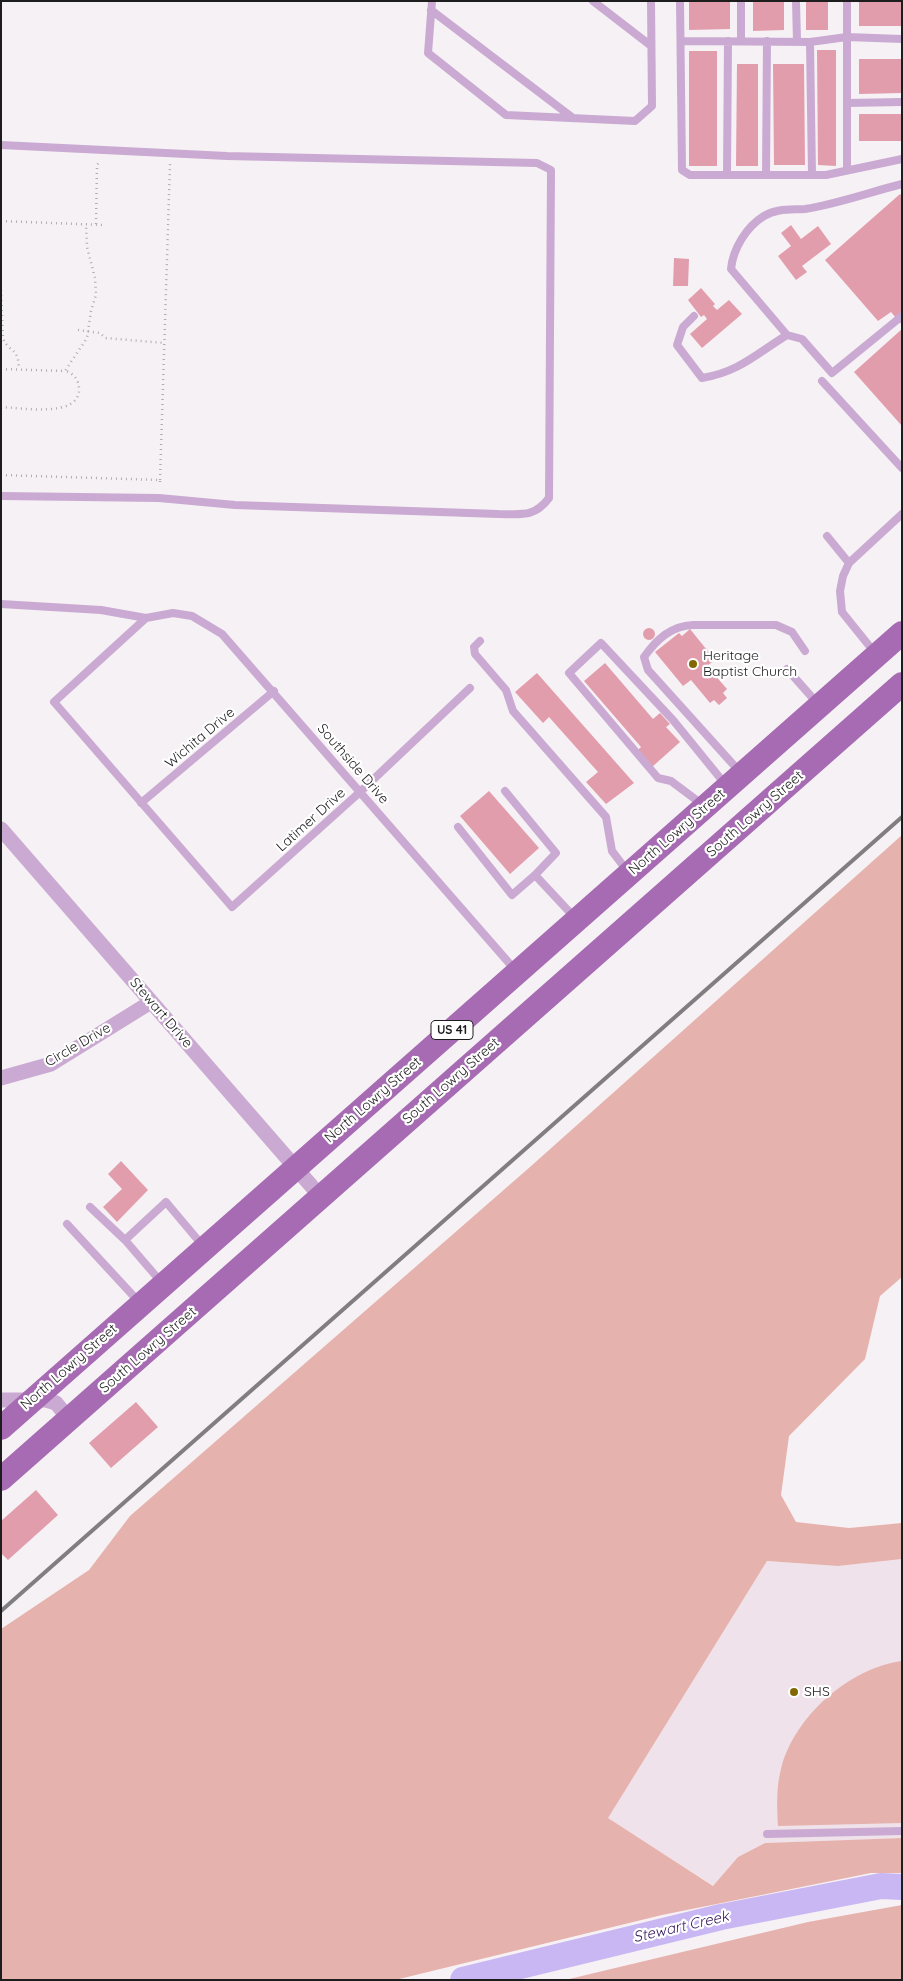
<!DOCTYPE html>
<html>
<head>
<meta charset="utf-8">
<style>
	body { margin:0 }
	#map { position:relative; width:903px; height:1981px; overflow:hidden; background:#f6f1f4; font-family:Quicksand,sans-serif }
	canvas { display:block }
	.frame { position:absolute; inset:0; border:2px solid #1e1d1e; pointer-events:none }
</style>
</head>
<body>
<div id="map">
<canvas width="903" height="1981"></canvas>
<div class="frame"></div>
</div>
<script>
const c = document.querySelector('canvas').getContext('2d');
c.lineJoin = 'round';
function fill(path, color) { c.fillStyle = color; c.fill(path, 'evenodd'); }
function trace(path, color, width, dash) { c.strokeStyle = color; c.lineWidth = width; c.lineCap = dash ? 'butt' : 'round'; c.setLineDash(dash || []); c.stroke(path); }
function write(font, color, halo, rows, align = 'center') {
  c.font = font + ' Quicksand,sans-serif'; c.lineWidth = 4.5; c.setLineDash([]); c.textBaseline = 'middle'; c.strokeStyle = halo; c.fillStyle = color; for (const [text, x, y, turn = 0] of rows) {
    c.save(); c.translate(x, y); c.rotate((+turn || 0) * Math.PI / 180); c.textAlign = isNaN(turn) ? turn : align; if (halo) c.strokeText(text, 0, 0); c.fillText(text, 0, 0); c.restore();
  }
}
fill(new Path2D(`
	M902 1559V1838L765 1843 738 1857 714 1886 607 1818 767 1561 838 1566Z`), '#efe2ea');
fill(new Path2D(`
	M902 835V1277L880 1296 865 1359 789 1436 781 1495 796 1522 849 1528 902 1523V1559L838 1566 767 1561 608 1818 713 1886 738 1857 765 1843 902 1838V1873H871L662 1915 395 1980H1V1629L89 1570 130 1516 530 1167Z
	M902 1661V1823L778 1826C777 1807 776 1788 781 1769 794 1717 849 1668 902 1661Z
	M902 1905V1980H565L808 1922Z`), '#e6b2ad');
trace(new Path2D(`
	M463 1980 721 1917 881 1886 902 1887`), '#c9b7f3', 26);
fill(new Path2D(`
	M689 1H730V29L689 30Z
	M753 1H784V30L753 31Z
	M806 1H828V30H806Z
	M859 1H902V26H859Z
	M817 50H836V166L818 165Z
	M689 51H717V166H689Z
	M859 59H902V93L859 94Z
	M737 64H758V166H736Z
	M773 64H804L805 165H774Z
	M859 114H902V141H859Z
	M900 194 902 196V325L891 312 878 321 825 260Z
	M791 225 801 239 818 226 831 244 802 266 807 272 796 280 778 256 791 246 781 233Z
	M674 258 689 259 688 286H673Z
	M701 288 715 304 713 306 717 310 729 300 742 314 702 348 690 334 707 319 704 315 701 317 688 300Z
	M902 329V426L854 372Z
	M643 634a6 6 0 1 1 12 0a6 6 0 1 1-12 0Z
	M690 629 715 660 707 666 727 689 723 693 727 698 719 705 714 700 710 703 691 680 683 686 655 652 679 633 682 636Z
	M605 663 653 719 660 713 670 724 666 727 680 742 652 767 637 751 641 747 584 681Z
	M537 673 634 783 606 804 586 782 598 772 549 717 543 723 515 692Z
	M489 791 539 848 510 874 460 816Z
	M121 1161 148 1190 117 1222 103 1207 122 1189 108 1174Z
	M136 1402 158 1427 111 1468 89 1443Z
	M36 1490 58 1515 8 1560 1 1553V1521Z`), '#e29dad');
trace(new Path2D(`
	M1 221 103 225
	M96 224 97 165 100 161
	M1 290 3 339C11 354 18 347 19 369
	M78 330 100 333 105 338 165 343
	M1 369 65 371 87 338 91 311 96 295 95 278 87 247 86 224
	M1 407C21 408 80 418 79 389 79 380 74 374 66 371
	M1 475 160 480V486
	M160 480 170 164`), '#b0adaf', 2.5, [1, 4]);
trace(new Path2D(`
	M432 1 428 53 506 115 635 121 652 106 651 1
	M593 1 650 45
	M680 1 682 170 690 175H826L902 159
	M796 1 797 42
	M847 1V170
	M431 10 573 118
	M681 41 810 42 847 37 902 39
	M741 41V1
	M810 42 812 175
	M847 103 902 102
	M1 145 227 156 537 163 551 170 549 498C534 518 521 514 498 514L235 505 159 498 1 496
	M727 175 728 41
	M766 175 767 41
	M902 184C870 192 837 204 805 209 791 210 777 208 764 216 746 227 733 249 731 269L787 335 802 339 832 373 902 316
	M694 316 683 327 677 345 702 378C739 372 756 354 787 335
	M822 381 902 468
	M827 536 849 563
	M1 604 101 610 146 618
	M480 641 474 647 475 654 506 690 513 711 606 817 612 851 628 872
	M875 653 842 612 840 591 843 576 849 563 902 514
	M787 669 817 703
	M470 688 360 792 232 907 54 702 146 618 173 613 192 616 222 634 516 971
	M740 772 648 670 644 657C657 639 671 626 693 625H776L792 632 805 651
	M505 791 556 853 535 875
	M141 803 274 691
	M703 805 671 781 658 778 569 673 601 643 673 720 725 784
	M458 827 512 895 535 875 576 919
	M90 1207 125 1240 162 1283
	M67 1224 139 1302
	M125 1240 166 1202 203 1246
	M767 1834 902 1831`), '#caaad2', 8);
trace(new Path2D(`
	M1 829 321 1197
	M1 1078 51 1064 151 1002
	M1 1400H46L56 1403 69 1419`), '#caaad2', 15);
trace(new Path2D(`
	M1 1428 902 633
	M1 1479 902 684`), '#a66bb3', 24);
trace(new Path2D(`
	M1 1611 902 817`), '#817e80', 4);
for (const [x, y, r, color] of [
	[693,664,5,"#826700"],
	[794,1692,5,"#826700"]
]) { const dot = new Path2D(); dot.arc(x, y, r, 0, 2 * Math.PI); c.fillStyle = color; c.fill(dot); trace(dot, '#fff', 2); }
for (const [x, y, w] of [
	[452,1030,42]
]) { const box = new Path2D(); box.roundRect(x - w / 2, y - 9.5, w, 19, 4); c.fillStyle = '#fff'; c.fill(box); trace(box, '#1e1d1e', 1); }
write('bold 12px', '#1e1d1e', null, [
	["US 41",452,1030]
]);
write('14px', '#1e1d1e', '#fff', [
	["Heritage",703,656],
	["Baptist Church",703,672],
	["SHS",804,1692]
], 'left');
write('14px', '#1e1d1e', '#fff', [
	["Wichita Drive",200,738,-40],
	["Southside Drive",353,764,49],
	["South Lowry Street",755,814,-41],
	["Latimer Drive",311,820,-42],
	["North Lowry Street",677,832,-41],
	["Stewart Drive",161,1013,49],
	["Circle Drive",78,1045,-30],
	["South Lowry Street",451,1081,-41],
	["North Lowry Street",373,1100,-41],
	["South Lowry Street",148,1350,-41],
	["North Lowry Street",69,1367,-41]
]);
write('italic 15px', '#36195d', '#fff', [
	["Stewart Creek",681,1927,-13]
]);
</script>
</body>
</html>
